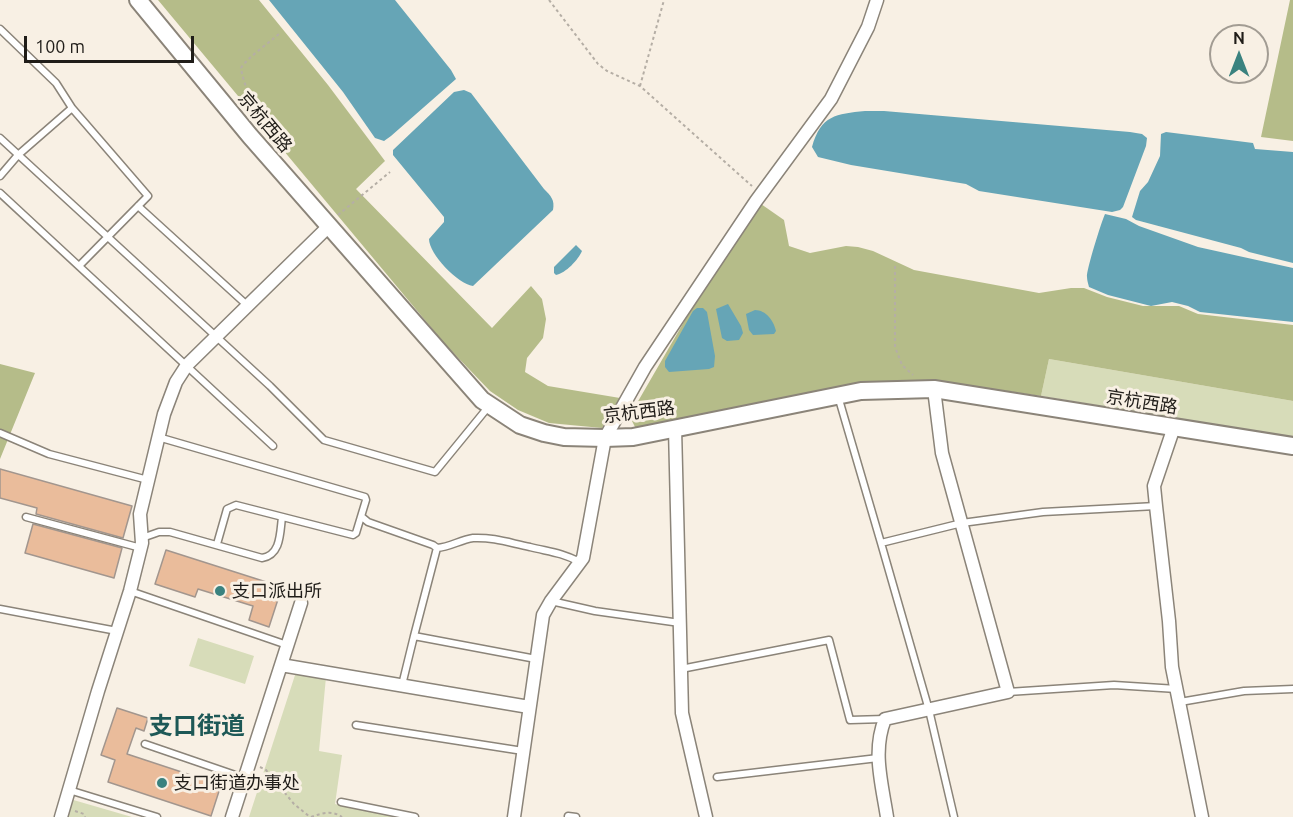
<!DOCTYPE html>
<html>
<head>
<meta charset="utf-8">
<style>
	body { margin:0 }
	#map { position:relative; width:1293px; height:817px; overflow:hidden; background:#f8f0e4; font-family:Ubuntu,sans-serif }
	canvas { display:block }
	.north { position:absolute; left:1209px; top:24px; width:60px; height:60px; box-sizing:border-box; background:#f8f0e4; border:2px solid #a29c93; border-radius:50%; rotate:0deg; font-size:16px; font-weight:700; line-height:24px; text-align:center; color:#201d19 }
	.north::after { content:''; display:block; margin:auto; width:21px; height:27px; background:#3a827f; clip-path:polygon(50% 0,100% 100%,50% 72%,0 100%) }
	.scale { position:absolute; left:24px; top:36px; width:170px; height:27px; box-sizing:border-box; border:3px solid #201d19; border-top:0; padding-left:8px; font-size:18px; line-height:21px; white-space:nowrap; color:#201d19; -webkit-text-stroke:4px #f8f0e4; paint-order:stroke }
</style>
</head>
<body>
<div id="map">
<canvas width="1293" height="817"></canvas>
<div class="north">N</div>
<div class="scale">100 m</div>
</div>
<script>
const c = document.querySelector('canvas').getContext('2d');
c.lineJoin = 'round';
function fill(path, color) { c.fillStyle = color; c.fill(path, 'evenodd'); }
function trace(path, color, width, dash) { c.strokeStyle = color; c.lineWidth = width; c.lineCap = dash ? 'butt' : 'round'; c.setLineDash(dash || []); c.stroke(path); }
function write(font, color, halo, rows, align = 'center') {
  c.font = font + ' Ubuntu,"Noto Sans SC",sans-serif'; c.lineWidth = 6; c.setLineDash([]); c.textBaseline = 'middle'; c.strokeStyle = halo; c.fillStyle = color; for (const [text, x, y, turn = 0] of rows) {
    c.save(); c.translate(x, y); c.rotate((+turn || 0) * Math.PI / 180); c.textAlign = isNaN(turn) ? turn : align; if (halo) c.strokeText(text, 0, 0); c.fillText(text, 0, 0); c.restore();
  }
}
fill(new Path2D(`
	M1049 359 1293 401V437L1041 396Z
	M198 638 254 656 245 684 189 666Z
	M296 672 326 677 319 751 342 755 335 804 396 817H249Z
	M70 799 132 817H65Z`), '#d7dcb9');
fill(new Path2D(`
	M158 0H259L328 85 385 161 356 189 492 328 531 286 542 299 546 319 543 338 527 358 525 372 548 386 620 398 602 428 549 423 518 410 490 391 444 343Z
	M1290 0H1293V141L1261 137Z
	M761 204 784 220 789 246 810 253 846 246 858 247 873 251 914 270 1039 293 1071 288H1084L1107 297 1143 306H1179L1198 314 1293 325V401L1049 359 1041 396C988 388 934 380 880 382L646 429 635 427 631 419 633 410 685 320Z
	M0 364 35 373 0 459Z`), '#b5bc89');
fill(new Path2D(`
	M269 0H395L451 70 456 79 391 136 384 141 375 138 343 92Z
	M464 90 471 93 544 189C551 196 555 200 553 210L473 286C458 284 429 254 429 239L444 222V217L393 155V150L454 92Z
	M865 111H884L1130 132 1142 134 1147 138 1146 146 1123 207 1120 210 1112 212 979 191 966 184 851 165 818 157 812 147C821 115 836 114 865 111Z
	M1166 132 1253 143 1255 149 1293 152V263L1249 252 1241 248 1136 220 1132 217 1140 191 1148 182 1160 156 1161 134Z
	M1105 214 1126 219 1139 226 1198 247 1293 268V322L1200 312 1188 306 1172 302 1151 306 1108 295 1089 287C1088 283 1087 280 1087 277 1086 271 1102 220 1105 214Z
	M576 245 582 251C578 260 566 273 556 275L554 273V267Z
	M728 304 741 326 743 333 739 340 727 341 722 338 716 309Z
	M697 308H703L707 312 715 356 714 367 709 369 669 372 665 367V361L693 311Z
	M755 310C766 310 774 321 776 331L774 334 753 335 749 330 746 314Z`), '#66a5b6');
const building = new Path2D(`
	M0 469 132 506 123 538 36 514 37 508 0 498Z
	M33 524 122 548 114 578 25 553Z
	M166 550 282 587 269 627 249 620 253 606 198 589 195 597 155 584Z
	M117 708 148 718 144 731 136 728 127 754 221 785 211 816 108 782 115 760 101 755Z`);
fill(building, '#eabc9b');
trace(building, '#a2968e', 1.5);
const lane = new Path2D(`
	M0 29 56 83 72 108
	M0 138 270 386 324 440 435 472 489 406
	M0 176 18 155 72 108 148 196 79 266
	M0 193 273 446
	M138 206 248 306
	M838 396 881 543 962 523 1043 512 1156 506
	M0 433 49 454 148 480
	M158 437 365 497 366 500 356 533 353 535 236 505 227 509 217 544
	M26 517 141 548
	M362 517 368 522 433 545 437 548C450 547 460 540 473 538 494 537 510 543 530 547 550 552 560 552 580 562
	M142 538 159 532H170L262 558C281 555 280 533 282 517
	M881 543 929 710 954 817
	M130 591 287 645
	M551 601 595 611 680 623
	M0 609 117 631
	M414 636 437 548
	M681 669 829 640 850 720 885 719
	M402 685 414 636 536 659
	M1008 692 1114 685 1177 689
	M1180 702 1244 691 1293 689
	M356 725 523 751
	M145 744 244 778
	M717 777 878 758
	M69 790 157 817
	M341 802 415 817
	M568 816 576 817`);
const street = new Path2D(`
	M1174 427 1154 486 1156 506 1169 621 1172 667 1202 817
	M675 428 682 713 706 817
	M281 665 529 707
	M61 817 98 691 130 591 142 543 140 514 164 414 176 382 187 365 329 226
	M232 817 301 603
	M514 817 543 615 551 601 583 558 605 438 645 367 756 201 831 99 868 27 877 0
	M887 817C882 784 872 751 885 719L1008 692 942 453 934 389`);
const secondary = new Path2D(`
	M138 0 250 136 482 400 520 425 544 433 564 437 605 438 633 437 861 391 934 389 1293 446`);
trace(lane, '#8b8479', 9);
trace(street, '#8b8479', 15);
trace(secondary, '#8b8479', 20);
trace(new Path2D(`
	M549 0 598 64 607 71 640 86 752 186
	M640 86 664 0
	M267 135C260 113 244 90 241 68 247 58 270 42 280 33
	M338 215 390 172
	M895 266V347L902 365 913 375
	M260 767 266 770 294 804 310 817
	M75 811 84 814 85 817
	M311 817C322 813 332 810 342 817`), '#b5aea5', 2, [3, 3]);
trace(lane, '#fff', 6);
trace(street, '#fff', 12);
trace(secondary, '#fff', 16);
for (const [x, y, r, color] of [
	[220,591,6,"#3a827f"],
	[162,783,6,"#3a827f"]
]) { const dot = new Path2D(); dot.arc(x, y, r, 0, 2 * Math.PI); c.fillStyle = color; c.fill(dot); trace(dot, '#f8f0e4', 2); }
write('18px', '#201d19', '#f8f0e4', [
	["京杭西路",265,122,50],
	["京杭西路",1142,402,9],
	["京杭西路",639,412,-7]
]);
write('18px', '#201d19', '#f8f0e4', [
	["支口派出所",232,591],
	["支口街道办事处",174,783]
], 'left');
write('bold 24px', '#1d5856', '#f8f0e4', [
	["支口街道",197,726]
]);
</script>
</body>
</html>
